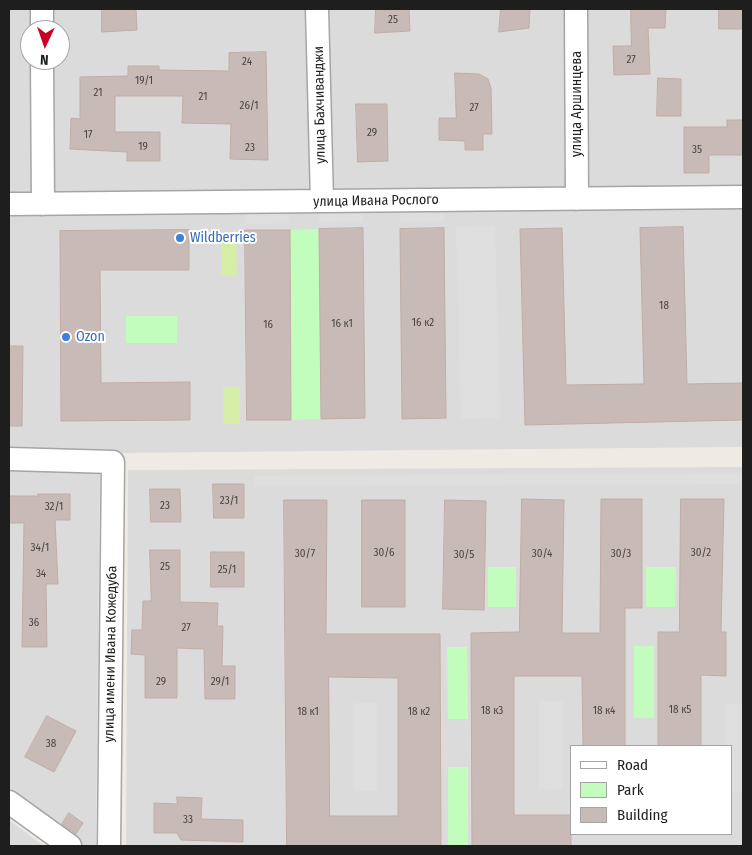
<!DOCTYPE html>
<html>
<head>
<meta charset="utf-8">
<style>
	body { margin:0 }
	#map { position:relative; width:752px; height:855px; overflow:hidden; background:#f0eae4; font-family:"Fira Sans Condensed",sans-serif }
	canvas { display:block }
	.frame { position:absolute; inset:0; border:10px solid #1e1e1e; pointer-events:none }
	.legend { position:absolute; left:570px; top:745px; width:162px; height:90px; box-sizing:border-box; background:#fff; border:1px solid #a5a5a5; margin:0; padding:6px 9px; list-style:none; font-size:15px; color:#1e1e1e }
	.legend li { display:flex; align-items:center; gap:10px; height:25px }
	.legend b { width:25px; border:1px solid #a5a5a5 }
	.north { position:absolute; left:20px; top:20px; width:50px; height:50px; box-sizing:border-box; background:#fff; border:1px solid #a5a5a5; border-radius:50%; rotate:183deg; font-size:14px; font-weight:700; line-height:20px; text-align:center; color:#1e1e1e }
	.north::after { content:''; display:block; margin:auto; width:18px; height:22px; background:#cd0023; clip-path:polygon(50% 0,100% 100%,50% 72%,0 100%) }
</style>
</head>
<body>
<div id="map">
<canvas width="752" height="855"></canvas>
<div class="frame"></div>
<ul class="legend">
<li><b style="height:6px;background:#fff"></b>Road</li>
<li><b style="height:14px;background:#c3fdbe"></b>Park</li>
<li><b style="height:14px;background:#c8bbb7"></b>Building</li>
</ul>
<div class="north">N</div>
</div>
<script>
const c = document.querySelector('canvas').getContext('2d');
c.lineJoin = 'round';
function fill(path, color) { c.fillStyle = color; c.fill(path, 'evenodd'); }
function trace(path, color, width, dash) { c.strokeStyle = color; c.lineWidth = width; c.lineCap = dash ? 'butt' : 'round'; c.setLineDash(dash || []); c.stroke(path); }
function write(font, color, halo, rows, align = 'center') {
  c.font = font + ' "Fira Sans Condensed",sans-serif'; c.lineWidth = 4; c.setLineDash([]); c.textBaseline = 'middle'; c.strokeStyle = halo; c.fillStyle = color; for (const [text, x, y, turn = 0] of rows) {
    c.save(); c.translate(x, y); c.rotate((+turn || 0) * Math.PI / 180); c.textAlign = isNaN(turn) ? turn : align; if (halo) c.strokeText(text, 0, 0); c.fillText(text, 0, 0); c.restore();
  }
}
fill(new Path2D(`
	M9 9H743V447L9 454ZM30 30H60V60H30Z
	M743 467V846H126L128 470ZM571 746H731V834H571Z
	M100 470 96 846H84L9 791V471Z
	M9 820 44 846H9Z`), '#dcdbdb');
fill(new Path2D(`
	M221 234H236L237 275 222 276Z
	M223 387H240V424H223Z`), '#d5eda6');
fill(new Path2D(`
	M319 229 321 419 291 420 290 230Z
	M126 316H177V343H126Z
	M488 567H516V607H488Z
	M646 567H676L675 607H646Z
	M634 646H654V718H634Z
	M447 647H467L468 719H448Z
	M448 767H468V846H448Z`), '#c3fdbe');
fill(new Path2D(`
	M363 205V222L319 223V206Z
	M289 206V223L245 224V207Z
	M400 206H444V222H400Z
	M495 226 500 418 461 419 456 227Z
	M743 473V484L254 486V476Z
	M539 701H563V789L539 790Z
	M353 703H377V791H353Z
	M725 704H743V792H731V746H725Z`), '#dedede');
const building = new Path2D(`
	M102 9H136L137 30 102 32Z
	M376 9H409L410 31 375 33Z
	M501 9H530L529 28 499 32Z
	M631 9H666L665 28H648L650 74 614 75 613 46H631Z
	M719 9H743V29H719Z
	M266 52 268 160 230 159 231 124 182 123 183 96H115V132H160V161H127V152L70 149 71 118 80 119V77L128 76V66H159V70L229 71V53Z
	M455 73 479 74 488 79 491 88 492 134H483V150H465V141L439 140V118H456Z
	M658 78 681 79V116H657Z
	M356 104H387L388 161 358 162Z
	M727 120H743V155H709V173H684V127H727Z
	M683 227 687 384 743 383V420L525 425 520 229 562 228 566 385 644 384 640 228Z
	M363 228 365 418 321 419 319 229Z
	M444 228 446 418 402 419 400 229Z
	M189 230V270H100L101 383 190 382V420L61 421 60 231Z
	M245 230H290L291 420H247Z
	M9 346H23L22 426H9Z
	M213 484H244V518H214Z
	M150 489H180L181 522H151Z
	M38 494H70V520H55L58 584H46L47 647H22L24 523H9V496H38Z
	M522 499 564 500 562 633H600L601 499H642V608H625V746H583L582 676H514V815H571V846H472L471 633 519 632Z
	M681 499H724L721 632H726V676L701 675V746H658V632H679Z
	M284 500H327L326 634H440L441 846H287ZM329 677 398 678V816H330Z
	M362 500H405V607H362Z
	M445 500 486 501 484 610 443 609Z
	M150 550H180V602L218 603 217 626H223L222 666H235V699H205L204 649 177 648V698H145V655L131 654 132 630H142L143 601H151Z
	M211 552H244V587H211Z
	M47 716 76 731 54 772 25 757Z
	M177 797 202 798 201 819 243 820V842L181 840 177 833H154V803L177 804Z
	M69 813 83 823 76 834 62 824Z`);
fill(building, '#c8bbb7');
trace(building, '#c2ada5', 1);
const minor = new Path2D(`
	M42 9V30
	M317 9 322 201
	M576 9 577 199
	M42 60 43 204
	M9 204 743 197
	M9 459 113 462 109 846
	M9 802 70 846`);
trace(minor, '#a5a5a5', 25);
trace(minor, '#fff', 22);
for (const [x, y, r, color] of [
	[180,238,5,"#3f7fe0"],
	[66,337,5,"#3f7fe0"]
]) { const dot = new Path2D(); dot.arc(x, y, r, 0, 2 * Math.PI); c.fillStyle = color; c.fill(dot); trace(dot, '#fff', 2); }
write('11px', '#484544', null, [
	["25",393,20],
	["27",631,60],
	["24",247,62],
	["19/1",144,81],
	["21",98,93],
	["21",203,97],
	["26/1",249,106],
	["27",474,108],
	["29",372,133],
	["17",88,135],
	["19",143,147],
	["23",250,148],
	["35",697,150],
	["18",664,306],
	["16 к2",423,323],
	["16 к1",342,324],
	["16",268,325],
	["23/1",229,501],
	["23",165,506],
	["32/1",54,507],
	["34/1",40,548],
	["30/6",384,553],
	["30/2",701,553],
	["30/7",305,554],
	["30/4",542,554],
	["30/3",621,554],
	["30/5",464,555],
	["25",165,567],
	["25/1",227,570],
	["34",41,574],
	["36",34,623],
	["27",186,628],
	["29",161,682],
	["29/1",220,682],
	["18 к5",680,710],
	["18 к3",492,711],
	["18 к4",604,711],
	["18 к1",308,712],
	["18 к2",419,712],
	["38",51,744],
	["33",188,820]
]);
write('14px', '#1e1e1e', '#fff', [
	["улица Аршинцева",577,104,-90],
	["улица Бахчиванджи",320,105,-91],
	["улица Ивана Рослого",376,201,-1],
	["улица имени Ивана Кожедуба",111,654,-89]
]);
write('14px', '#366cbe', '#fff', [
	["Wildberries",190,238],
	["Ozon",76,337]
], 'left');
</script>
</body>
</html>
